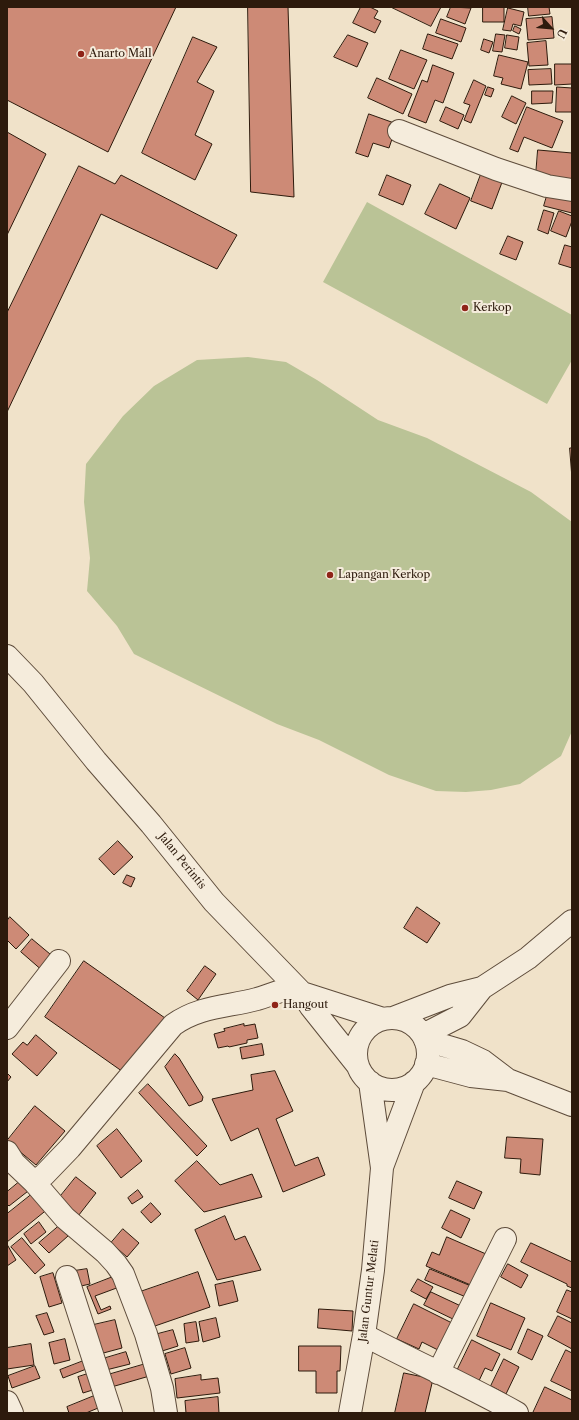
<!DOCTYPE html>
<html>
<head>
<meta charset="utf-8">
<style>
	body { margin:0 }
	#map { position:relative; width:579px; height:1420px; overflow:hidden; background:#f0e2c9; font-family:"Libre Caslon Text",serif }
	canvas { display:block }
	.frame { position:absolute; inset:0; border:8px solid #2d1a0c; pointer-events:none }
	.north { position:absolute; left:531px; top:8px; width:40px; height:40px; -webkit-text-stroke:3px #f5ecdc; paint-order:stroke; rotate:117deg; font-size:11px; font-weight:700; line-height:16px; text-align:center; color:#2d1a0c }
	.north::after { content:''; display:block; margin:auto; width:14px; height:18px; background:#2d1a0c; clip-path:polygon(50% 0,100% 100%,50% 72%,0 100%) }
</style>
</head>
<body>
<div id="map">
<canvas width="579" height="1420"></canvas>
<div class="frame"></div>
<div class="north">U</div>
</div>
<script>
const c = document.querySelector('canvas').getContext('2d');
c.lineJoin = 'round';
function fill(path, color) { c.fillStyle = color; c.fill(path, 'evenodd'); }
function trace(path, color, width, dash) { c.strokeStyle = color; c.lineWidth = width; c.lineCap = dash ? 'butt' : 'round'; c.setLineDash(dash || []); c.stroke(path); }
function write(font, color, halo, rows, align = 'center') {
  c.font = font + ' "Libre Caslon Text",serif'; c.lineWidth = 4; c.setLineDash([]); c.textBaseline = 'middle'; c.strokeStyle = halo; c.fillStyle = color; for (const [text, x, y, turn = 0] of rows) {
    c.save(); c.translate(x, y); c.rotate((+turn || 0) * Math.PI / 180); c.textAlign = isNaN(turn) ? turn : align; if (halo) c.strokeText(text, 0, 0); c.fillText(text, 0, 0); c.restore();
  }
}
fill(new Path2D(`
	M367 202 572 315V360L547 404 323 282Z
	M248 357 286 362 317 380 378 420 427 438 531 492 572 522V731L561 756 520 784 491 790 466 792 436 791 389 775 319 740 277 724 134 654 117 626 87 591 90 558 84 502 86 464 123 416 154 386 197 360Z`), '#bac396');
const building = new Path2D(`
	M7 7H176L108 152 7 100Z
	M248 7H288L294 197 251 192Z
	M361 7H370L378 11 374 18 381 21 375 33 353 23Z
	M391 7H441L431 26Z
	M451 7 471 8 465 24 447 17Z
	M483 7H504V22H483Z
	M528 7H549L550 14 529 16Z
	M508 8 524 12 521 26 513 24 511 31 503 30Z
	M552 17 554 38 528 40 526 19Z
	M441 19 466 28 461 42 436 33Z
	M515 26 521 29 519 34 513 31Z
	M428 34 458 44 452 59 423 49Z
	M496 34 505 35 502 52 493 51Z
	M348 35 368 43 357 67 334 57Z
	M507 35 519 37 517 50 505 48Z
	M193 37 217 47 197 82 214 91 195 135 212 144 195 180 142 153Z
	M484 39 493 42 489 53 481 50Z
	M546 41 548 65 529 66 527 43Z
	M401 50 427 60 414 89 389 79Z
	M499 55 528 62 521 89 501 84 503 78 494 76Z
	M555 64H572V84L555 85Z
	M433 65 454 73 443 103 435 100 426 123 408 116 422 80 427 82Z
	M551 69 552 84 529 85 528 70Z
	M377 78 412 94 403 114 368 98Z
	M474 80 486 86 471 123 464 120 470 105 464 103Z
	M488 87 494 89 491 97 485 95Z
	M557 87 572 88V112H556Z
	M532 91H553L552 103 532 104Z
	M512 96 526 103 516 124 502 117Z
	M446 107 464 115 458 129 440 121Z
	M527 107 563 121 552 148 524 137 518 152 510 149Z
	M369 114 397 124 389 148 373 143 368 157 356 153Z
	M7 132 46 154 7 235Z
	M538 150 572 153V179L536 175Z
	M79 166 115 184 121 175 237 235 217 269 101 214 7 412V313Z
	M483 169 504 177 492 209 471 201Z
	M387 175 411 185 403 205 379 195Z
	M440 184 470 198 456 229 425 214Z
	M549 189 572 195V213L544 206Z
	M544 210 554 213 548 234 538 230Z
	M559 211 572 216V221L566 237 551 231Z
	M508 236 523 242 516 260 500 254Z
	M565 245 572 247V268L559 264Z
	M570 448H572V478Z
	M118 841 133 857 114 875 99 859Z
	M127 875 135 878 131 887 123 883Z
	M417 907 440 923 427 943 404 928Z
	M10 917 29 935 16 949 7 940V921Z
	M32 939 56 959 44 972 21 952Z
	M84 961 165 1018 126 1074 45 1017Z
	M205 966 216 974 198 1000 187 991Z
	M244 1024V1026L255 1024 258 1038 247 1040V1043L229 1047 228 1046 218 1048 214 1034 225 1031 224 1029Z
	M36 1035 57 1053 37 1076 12 1054 23 1042 27 1045Z
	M262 1044 264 1055 242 1059 240 1048Z
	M175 1054 179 1058 203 1097 202 1101 189 1106 165 1067Z
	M275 1071 293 1111 276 1119 295 1166 318 1157 325 1175 283 1192 258 1128 231 1141 212 1099 253 1090 251 1075Z
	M7 1073 11 1077 7 1082Z
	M148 1084 207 1146 197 1156 139 1093Z
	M35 1106 65 1131 36 1165 7 1141Z
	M117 1129 142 1161 121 1178 97 1146Z
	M507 1137 543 1139 540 1175 520 1173 521 1159 505 1158Z
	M197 1161 220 1185 252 1174 262 1197 204 1212 175 1181Z
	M76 1177 96 1193 75 1220 55 1203Z
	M24 1178 32 1188 9 1206 7 1204V1192Z
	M457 1181 482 1192 474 1209 449 1198Z
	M138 1190 143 1197 132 1204 128 1198Z
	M36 1191 49 1208 7 1242V1214Z
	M151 1203 161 1214 151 1223 141 1212Z
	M451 1210 470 1219 461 1238 442 1228Z
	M225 1216 235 1240 245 1236 261 1270 217 1280 195 1230Z
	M39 1222 46 1232 31 1244 24 1234Z
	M59 1226 68 1236 49 1253 39 1243Z
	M123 1229 139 1243 127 1257 111 1243Z
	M447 1237 486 1254 473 1286 426 1266 432 1252 439 1255Z
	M22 1238 45 1265 35 1274 11 1247Z
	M531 1243 572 1262V1288L567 1286V1284L521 1262Z
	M8 1246 16 1260 7 1266V1247Z
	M508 1264 528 1275 521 1288 501 1277Z
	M87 1269 90 1284 72 1288 68 1272Z
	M430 1269 471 1286 466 1297 425 1280Z
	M198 1272 210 1307 152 1327 140 1292Z
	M53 1273 62 1303 49 1307 40 1277Z
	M118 1275 122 1286 95 1296 101 1310 110 1306 111 1309 98 1314 87 1287Z
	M418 1279 433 1287 426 1299 411 1291Z
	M233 1281 238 1301 219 1306 215 1285Z
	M567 1290 572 1292V1319L557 1312Z
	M431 1292 463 1307 457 1321 424 1305Z
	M491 1303 525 1318 511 1350 477 1336Z
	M414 1304 456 1325 442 1352 422 1342 419 1349 397 1339Z
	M319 1309 353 1311 352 1331 318 1328Z
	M47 1313 54 1332 44 1335 36 1316Z
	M558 1316 572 1323V1349L548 1336Z
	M216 1318 220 1337 203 1342 199 1322Z
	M115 1320 122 1348 96 1355 89 1326Z
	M196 1322 199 1341 186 1343 184 1324Z
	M528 1329 543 1336 532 1360 518 1353Z
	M173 1330 178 1346 159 1352 154 1335Z
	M65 1339 70 1360 54 1364 49 1343Z
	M472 1340 500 1354 492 1371 485 1368 477 1385 455 1375Z
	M31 1344 34 1365 7 1369V1348Z
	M299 1346H341L340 1371H337V1393H316V1371H299Z
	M185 1348 191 1368 171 1374 165 1354Z
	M566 1350 572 1353V1391L551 1381Z
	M126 1352 130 1364 102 1371 99 1360Z
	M504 1359 519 1367 506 1394 491 1386Z
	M86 1360 89 1368 63 1378 60 1370Z
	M149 1363 153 1375 108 1388 104 1376Z
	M35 1366 40 1378 12 1388 8 1376Z
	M94 1372 99 1388 83 1393 78 1377Z
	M404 1373 433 1379 425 1413H395Z
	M201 1375V1380L218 1378 220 1393 177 1398 175 1379Z
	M545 1387 572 1400V1413H533Z
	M99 1394 103 1406 86 1413H69L67 1407Z
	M218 1397 219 1413H186L185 1401Z`);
fill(building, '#cd8a76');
trace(building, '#2d1a0c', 1);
const minor = new Path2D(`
	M399 131 496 169 547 186 572 190
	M7 656 33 683 96 761 151 824 214 902 302 993 311 1007 358 1066
	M302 993 383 1019
	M393 1018 450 996 482 988
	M356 1054a36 36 0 1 1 72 0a36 36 0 1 1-72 0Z
	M7 1028 59 961
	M423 1035 460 1016 482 988 528 958 572 921
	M425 1040 462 1051 483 1061 508 1080 572 1105
	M426 1064 471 1076 508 1080
	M7 1152 14 1163 34 1182 65 1218 105 1252 116 1264 123 1274 146 1334 162 1388 166 1413
	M382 1167 414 1082
	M34 1182 44 1175 70 1148 173 1025C200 1006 227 1007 257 999 270 995 283 990 295 986
	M67 1277 111 1413
	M364 1335C415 1362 467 1385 517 1413
	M438 1373 505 1239
	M7 1402 12 1413
	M350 1413 364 1335 373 1270 382 1168 370 1082`);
trace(minor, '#5e4c3b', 24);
trace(minor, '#f5ecdc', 22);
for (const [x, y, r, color] of [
	[81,54,4,"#8f2418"],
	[465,308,4,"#8f2418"],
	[330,575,4,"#8f2418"],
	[275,1005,4,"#8f2418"]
]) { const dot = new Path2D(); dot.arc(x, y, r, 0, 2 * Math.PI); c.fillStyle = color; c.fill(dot); trace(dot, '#f5ecdc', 1.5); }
write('11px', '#2d1a0c', '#f5ecdc', [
	["Anarto Mall",89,54],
	["Kerkop",473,308],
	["Lapangan Kerkop",338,575],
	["Hangout",283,1005]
], 'left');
write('11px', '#2d1a0c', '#f5ecdc', [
	["Jalan Perintis",182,861,51],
	["Jalan Guntur Melati",369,1291,-83]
]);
</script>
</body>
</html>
